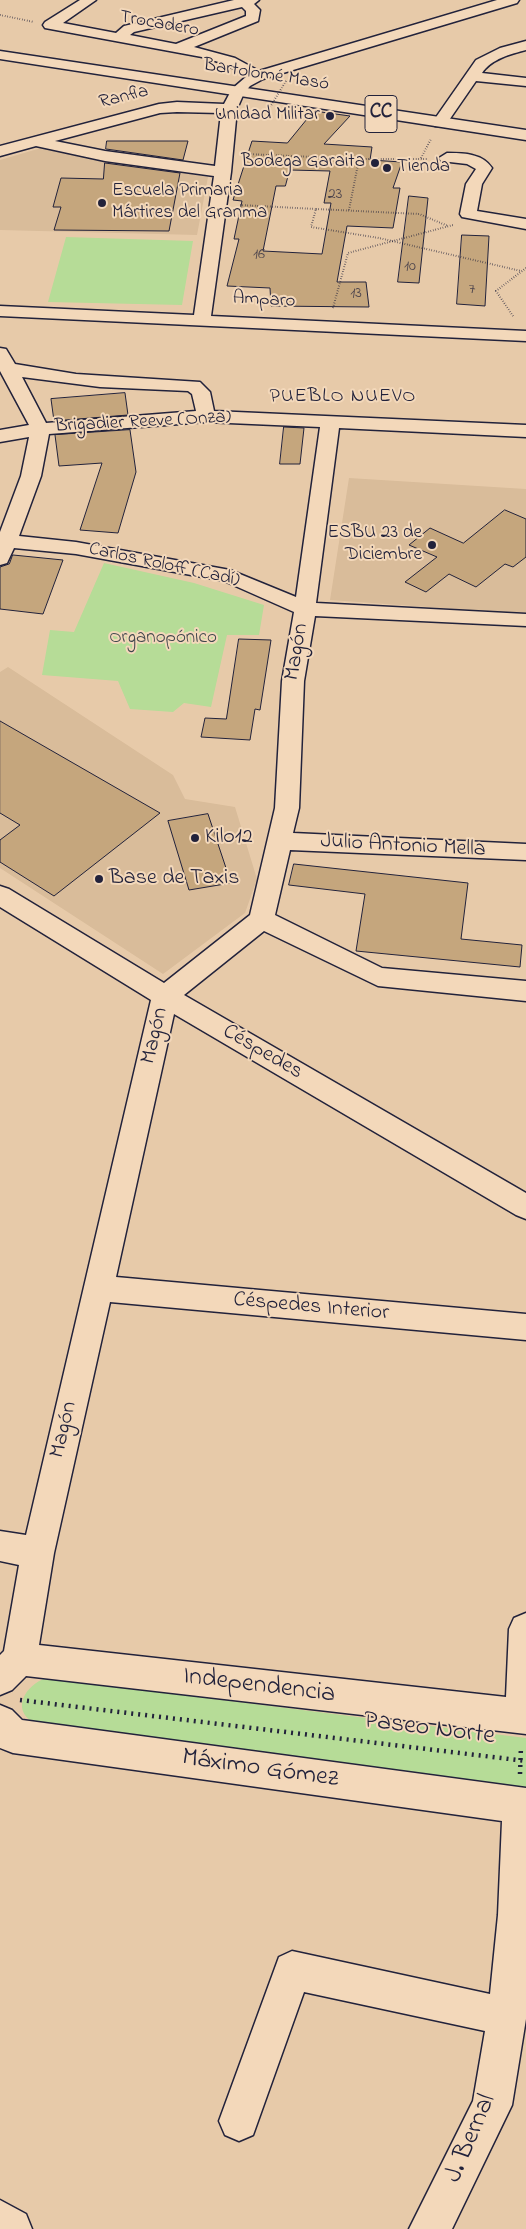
<!DOCTYPE html>
<html>
<head>
<meta charset="utf-8">
<style>
	body { margin:0 }
	canvas { display:block; background:#e7caa9 }
</style>
</head>
<body>
<canvas width="526" height="2229"></canvas>
<script>
const c = document.querySelector('canvas').getContext('2d');
c.lineJoin = 'round';
function fill(path, color) { c.fillStyle = color; c.fill(path, 'evenodd'); }
function trace(path, color, width, dash) { c.strokeStyle = color; c.lineWidth = width; c.lineCap = dash ? 'butt' : 'round'; c.setLineDash(dash || []); c.stroke(path); }
function write(font, color, halo, rows, align = 'center') {
  c.font = font + ' "Indie Flower",sans-serif'; c.lineWidth = 4; c.setLineDash([]); c.textBaseline = 'middle'; c.strokeStyle = halo; c.fillStyle = color; for (const [text, x, y, turn = 0] of rows) {
    c.save(); c.translate(x, y); c.rotate((+turn || 0) * Math.PI / 180); c.textAlign = isNaN(turn) ? turn : align; if (halo) c.strokeText(text, 0, 0); c.fillText(text, 0, 0); c.restore();
  }
}
fill(new Path2D(`
	M41 148 208 177 197 235 0 230V160Z
	M349 478 526 489V614L330 600Z
	M8 667 173 775 185 799 235 807 257 879 245 913 163 974 0 868V672Z`), '#d9bc9a');
fill(new Path2D(`
	M66 237 193 241 182 305 48 302Z
	M104 563 194 583 264 605 259 635H227L211 707 184 703 173 712 130 709 118 681 42 675 50 630 74 632Z
	M46 1678 526 1738V1788L34 1723C10 1709 26 1685 46 1678Z`), '#b6dc97');
const building = new Path2D(`
	M314 111 350 116 324 144 372 147 370 160 402 162 393 188H400L393 228 347 226 337 282H366L369 307 271 306 270 288 227 286 239 239H234L242 201 233 200 252 141 287 143ZM290 170 330 171 324 203H331L322 254 263 251 276 186H285Z
	M107 141H188L183 160 106 149Z
	M105 163 180 173 169 231 54 230 61 207H53L61 178 103 179Z
	M409 196 428 198 419 283 398 282Z
	M462 235 489 236 485 306 457 304Z
	M125 393 128 415 54 421 51 399Z
	M284 427 304 428 300 464H280Z
	M130 430 136 472 118 533 80 530 102 463 59 466 55 435Z
	M505 510 526 519V557L513 567 505 564 476 587 449 574 426 592 405 582 437 557 409 545 430 528 463 543Z
	M13 555 63 560 43 614 0 609V567L9 564Z
	M239 639 271 640 260 710 255 709 250 740 201 737 205 718 226 719Z
	M0 721 160 813 54 896 0 862V840L20 825 0 813Z
	M208 814 231 883 189 890 168 821Z
	M294 864 468 883 461 939 522 945 520 967 356 951 365 894 289 885Z`);
fill(building, '#c5a67d');
trace(building, '#22223b', 1);
const minor = new Path2D(`
	M80 0H96L63 23 116 33 124 26 234 0H259L254 4 260 10 258 21 194 47 235 58 259 71 497 0H519L517 3 263 79 250 86 244 93 237 109 231 172 211 316 526 331V341L0 316V306L194 315 214 176 105 161 36 146 0 156V146L159 104 177 102 224 104 232 89 247 76 225 64 202 57 45 28 43 25 45 22ZM242 7 246 11V16L176 44 130 35 134 32ZM177 112 221 113 215 166 105 151 55 141 160 113Z
	M526 41V50C511 54 491 59 482 73L526 78V86L476 81 445 126H435L432 123 476 60 500 48Z
	M447 153C463 153 482 153 492 168L482 184 477 211 526 219V229L462 217 460 214 466 184 476 169 467 164 441 161 439 158Z
	M0 348 6 349 15 364 76 374 200 382 210 392 214 411 526 425V437L339 428 316 603 526 614V626L315 616 304 681 299 808 293 833 526 844V860L290 850 275 915 382 968 526 981V1001L378 986 264 931 184 995 526 1193V1219L516 1215 174 1014 116 1277 526 1314V1340L110 1302 54 1553 39 1645 506 1697 509 1629 514 1618 526 1613V1734L26 1676 12 1690 0 1695V1655L4 1651 19 1565 0 1561V1531L26 1535 151 1000 0 907V886L9 889 164 983 250 915 275 808 282 681 294 612 224 581 76 554 14 548 7 563 0 565V532L21 476 29 437 0 442V430L29 425 0 371ZM22 377 100 387 188 391 192 394 196 411 46 423ZM206 422 320 427 296 597 230 570 76 542 19 536 41 476 49 434Z
	M0 1705 12 1710 22 1720 526 1788V2019L512 2105 452 2229H409L473 2101 485 2031 304 1992 253 2135 239 2141 225 2135 219 2121 279 1957 292 1951 490 1994 498 1915 502 1821 13 1753 0 1748Z
	M0 2200 26 2214 32 2229H0Z`);
const major = new Path2D(`
	M0 51 526 130V140L0 59Z`);
trace(minor, '#22223b', 3);
trace(major, '#22223b', 3);
trace(new Path2D(`
	M0 15 34 22
	M246 154 359 159H427
	M421 158 431 139
	M240 205 316 209 311 227 379 238 521 271
	M316 209 419 214 448 226
	M349 210 359 159
	M333 308 348 253 453 225
	M513 316 496 291 526 268`), '#22223b', 2, [0.5, 2]);
trace(new Path2D(`
	M20 1700 526 1761
	M520 1774 521 1746`), '#22223b', 4.5, [2, 5]);
fill(minor, '#f3d8ba');
fill(major, '#f3d8ba');
trace(new Path2D(`
	M270 107 286 81`), '#22223b', 2, [0.5, 2]);
for (const [x, y, r, color] of [
	[330,116,5,"#22223b"],
	[375,163,5,"#22223b"],
	[387,168,5,"#22223b"],
	[102,203,5,"#22223b"],
	[432,545,5,"#22223b"],
	[195,838,5,"#22223b"],
	[99,879,5,"#22223b"]
]) { const dot = new Path2D(); dot.arc(x, y, r, 0, 2 * Math.PI); c.fillStyle = color; c.fill(dot); trace(dot, '#f3d8ba', 2); }
write('16px', '#4b434c', null, [
	["23",335,195],
	["16",259,255],
	["10",410,267],
	["7",472,290],
	["13",356,294]
]);
write('19px', '#22223b', '#f3d8ba', [
	["Trocadero",159,25,10],
	["Bartolomé Masó",266,76,9],
	["Ranfla",124,98,-14],
	["Amparo",264,301,3],
	["Brigadier Reeve (Onza)",143,423,-3],
	["Carlos Roloff (Cadí)",164,566,12]
]);
write('19px', '#22223b', '#f3d8ba', [
	["Unidad Militar",320,116],
	["Bodega Garaita",365,163],
	["Tienda",397,168,"left"],
	["Escuela Primaria",112,192,"left"],
	["Mártires del Granma",112,214,"left"],
	["ESBU 23 de",422,534],
	["Diciembre",422,556]
], 'right');
write('19px', '#40474d', '#f3d8ba', [
	["Organopónico",163,639]
]);
c.letterSpacing = '1px';
write('20px', '#22223b', '#f3d8ba', [
	["PUEBLO NUEVO",343,398]
]);
c.letterSpacing = '0px';
for (const [x, y, w] of [
	[381,114,32]
]) { const box = new Path2D(); box.roundRect(x - w / 2, y - 18.5, w, 37, 4); c.fillStyle = '#f3d8ba'; c.fill(box); trace(box, '#22223b', 1); }
write('bold 21px', '#22223b', null, [
	["CC",381,114]
]);
write('22px', '#22223b', '#f3d8ba', [
	["Magón",298,652,-81],
	["Julio Antonio Mella",403,847,3],
	["Magón",156,1036,-77],
	["Céspedes",262,1053,30],
	["Céspedes Interior",311,1308,5],
	["Magón",65,1430,-77]
]);
write('22px', '#22223b', '#f3d8ba', [
	["Kilo12",205,838],
	["Base de Taxis",109,879]
], 'left');
write('26px', '#22223b', '#f3d8ba', [
	["Independencia",259,1687,7],
	["Paseo Norte",429,1730,7],
	["Máximo Gómez",260,1770,8],
	["J. Bernal",472,2139,-67]
]);
</script>
</body>
</html>
